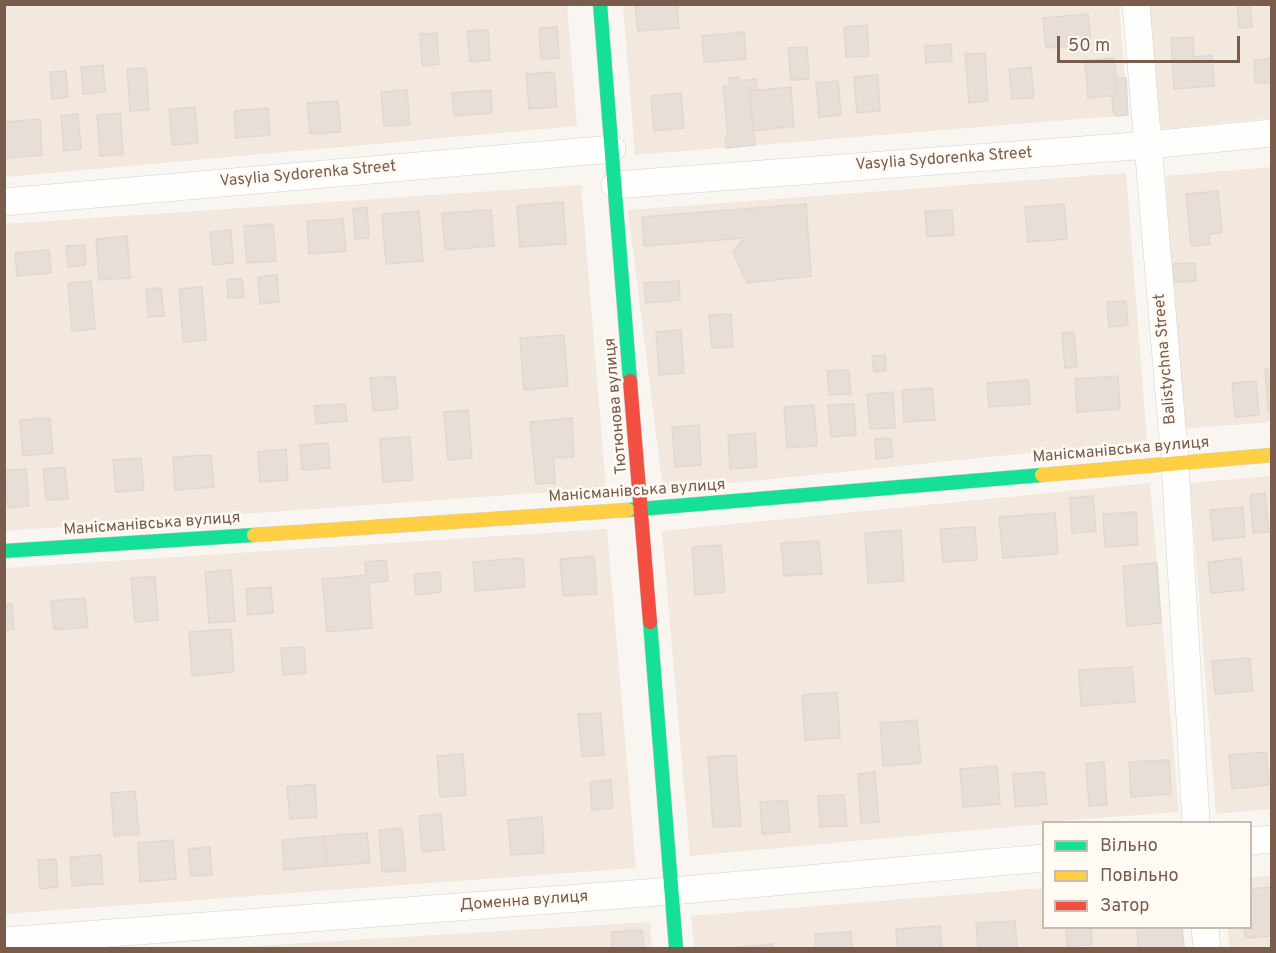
<!DOCTYPE html>
<html>
<head>
<meta charset="utf-8">
<style>
	body { margin:0 }
	#map { position:relative; width:1276px; height:953px; overflow:hidden; background:#f9f5f0; font-family:Overpass,sans-serif }
	canvas { display:block }
	.frame { position:absolute; inset:0; border:6px solid #7a5c4d; pointer-events:none }
	.legend { position:absolute; left:1042px; top:821px; width:210px; height:108px; box-sizing:border-box; background:#fffaf3; border:2px solid #cabbb1; margin:0; padding:8px 10px; list-style:none; font-size:18px; color:#7a5c4d }
	.legend li { display:flex; align-items:center; gap:12px; height:30px }
	.legend b { width:30px; border:2px solid #cabbb1 }
	.scale { position:absolute; left:1057px; top:36px; width:183px; height:27px; box-sizing:border-box; border:3px solid #7a5c4d; border-top:0; padding-left:8px; font-size:18px; line-height:21px; white-space:nowrap; color:#7a5c4d; -webkit-text-stroke:4px #fffaf3; paint-order:stroke }
</style>
</head>
<body>
<div id="map">
<canvas width="1276" height="953"></canvas>
<div class="frame"></div>
<ul class="legend">
<li><b style="height:8px;background:#16e098"></b>Вільно</li>
<li><b style="height:8px;background:#ffcf43"></b>Повільно</li>
<li><b style="height:8px;background:#f24e42"></b>Затор</li>
</ul>
<div class="scale">50 m</div>
</div>
<script>
const c = document.querySelector('canvas').getContext('2d');
c.lineJoin = 'round';
function fill(path, color) { c.fillStyle = color; c.fill(path, 'evenodd'); }
function trace(path, color, width, dash) { c.strokeStyle = color; c.lineWidth = width; c.lineCap = dash ? 'butt' : 'round'; c.setLineDash(dash || []); c.stroke(path); }
function write(font, color, halo, rows, align = 'center') {
  c.font = font + ' Overpass,sans-serif'; c.lineWidth = 5; c.setLineDash([]); c.textBaseline = 'middle'; c.strokeStyle = halo; c.fillStyle = color; for (const [text, x, y, turn = 0] of rows) {
    c.save(); c.translate(x, y); c.rotate((+turn || 0) * Math.PI / 180); c.textAlign = isNaN(turn) ? turn : align; if (halo) c.strokeText(text, 0, 0); c.fillText(text, 0, 0); c.restore();
  }
}
fill(new Path2D(`
	M5 5H567L577 126 5 177Z
	M623 5H1119L1128 115 635 155Z
	M1149 5H1271V118L1161 129Z
	M1271 167V422L1178 429 1166 176Z
	M1126 173 1147 441 663 490 628 210Z
	M581 185 606 488 5 531V224Z
	M1271 476V809L1216 814 1190 483Z
	M1150 483 1179 812 1044 822 1043 824 690 856 662 531Z
	M607 529 636 868 5 914V568Z
	M1271 876V948H1229L1228 928H1250L1251 877Z
	M1043 888 1044 928H1183L1185 948H694L691 916Z
	M650 922 652 948H222Z`), '#f2e8de');
const building = new Path2D(`
	M635 4H677L679 28 638 31Z
	M1237 4H1250L1252 27 1239 28Z
	M1088 14 1091 45 1046 48 1043 18Z
	M867 25 869 56 846 57 844 27Z
	M557 27 559 58 541 59 539 28Z
	M488 30 490 60 470 62 467 31Z
	M744 32 746 59 704 62 702 36Z
	M437 33 439 64 422 66 420 34Z
	M1193 37 1194 57 1212 55 1214 86 1174 89 1171 38Z
	M951 44 952 61 926 63 925 46Z
	M807 47 809 79 791 80 788 48Z
	M985 53 988 101 969 103 965 54Z
	M1114 58 1118 95 1088 98 1085 61Z
	M1272 59V83H1255L1254 60Z
	M103 65 105 92 83 94 81 67Z
	M1031 67 1034 98 1012 99 1009 69Z
	M146 68 149 110 130 111 127 69Z
	M66 71 68 97 52 99 50 72Z
	M554 72 557 107 529 109 526 74Z
	M878 75 880 111 857 113 854 77Z
	M739 77 740 81 756 79 757 90 749 91 755 145 726 148 725 138 728 137 723 86 730 85 729 78Z
	M1116 78H1126L1128 115 1115 116V112H1113L1112 96 1118 95Z
	M838 81 841 115 819 117 816 83Z
	M791 87 794 126 754 131 749 91Z
	M407 90 410 125 384 126 381 92Z
	M491 90 492 113 454 116 452 93Z
	M681 93 684 128 654 131 651 96Z
	M338 101 341 132 310 134 307 103Z
	M195 107 198 143 172 145 169 109Z
	M268 108 270 135 236 138 234 111Z
	M120 113 123 154 100 156 97 115Z
	M78 114 81 149 64 151 61 116Z
	M40 119 42 155 4 158V122Z
	M1218 191 1222 233 1209 234 1210 244 1191 246 1186 194Z
	M563 202 566 244 520 247 517 206Z
	M806 204 811 276 747 283 733 252 744 238 644 246 642 217Z
	M1064 204 1067 239 1028 242 1025 207Z
	M367 207 369 238 355 239 353 209Z
	M491 210 494 246 445 250 442 213Z
	M952 210 954 235 927 237 925 211Z
	M419 211 423 261 386 264 382 214Z
	M343 219 346 251 309 254 307 221Z
	M273 224 276 261 247 263 244 226Z
	M231 230 233 263 213 265 210 232Z
	M127 236 130 278 99 280 96 239Z
	M85 245 86 265 68 267 66 246Z
	M49 250 51 273 17 276 15 253Z
	M1195 263 1196 281 1173 282 1172 264Z
	M277 275 279 302 260 304 258 277Z
	M242 278 244 297 228 298 227 280Z
	M91 281 95 329 72 331 68 283Z
	M679 281 680 300 646 303 644 283Z
	M202 287 206 340 183 342 179 289Z
	M161 288 164 316 148 317 146 289Z
	M1126 301 1128 325 1109 327 1107 302Z
	M731 314 733 347 712 348 709 315Z
	M681 330 684 373 659 375 656 332Z
	M1074 332 1077 367 1065 368 1062 333Z
	M564 335 568 386 524 390 520 338Z
	M885 355 886 371 874 372 872 356Z
	M1265 369H1272V410L1268 411Z
	M849 370 851 394 829 395 827 371Z
	M395 376 398 409 373 411 370 378Z
	M1118 376 1120 409 1077 412 1075 379Z
	M1029 380 1030 404 989 407 987 383Z
	M1256 381 1259 415 1235 417 1232 383Z
	M932 388 935 420 904 422 902 390Z
	M893 392 895 428 870 429 867 394Z
	M345 404 347 421 316 424 314 406Z
	M854 404 856 435 831 437 828 405Z
	M814 405 817 446 787 448 784 407Z
	M468 410 472 458 448 460 444 412Z
	M50 418 53 453 23 456 20 420Z
	M572 418 574 457 554 458 555 483 536 484 530 422Z
	M699 425 701 465 675 467 672 427Z
	M755 433 757 467 730 469 728 435Z
	M410 437 413 480 383 482 380 439Z
	M891 438 893 457 876 459 875 439Z
	M328 443 330 468 302 470 300 445Z
	M286 449 288 480 260 482 258 452Z
	M211 455 214 487 175 490 173 457Z
	M141 458 144 490 116 492 113 460Z
	M65 467 68 499 46 500 43 469Z
	M26 469 29 506 8 508 5 470Z
	M1265 493 1269 532 1253 533 1250 495Z
	M1093 496 1096 531 1072 533 1070 498Z
	M1243 507 1245 537 1213 540 1210 510Z
	M1136 512 1138 545 1105 547 1103 514Z
	M1055 513 1058 554 1003 558 999 517Z
	M975 527 977 560 943 562 940 529Z
	M901 530 904 581 868 583 865 533Z
	M819 541 822 574 784 576 781 543Z
	M721 545 725 592 695 595 692 547Z
	M594 556 597 594 563 596 560 559Z
	M523 558 525 587 475 591 473 562Z
	M1241 558 1244 590 1211 593 1208 562Z
	M386 560 388 581 369 583 372 628 327 632 322 579 366 575 365 562Z
	M1157 563 1161 623 1127 626 1123 566Z
	M231 570 235 621 209 623 205 572Z
	M440 572 441 592 416 595 414 574Z
	M155 576 158 620 135 622 131 578Z
	M271 587 273 613 248 615 246 589Z
	M85 598 88 627 54 630 51 601Z
	M4 604H12L14 629 4 630Z
	M231 629 234 672 192 676 189 632Z
	M304 647 306 673 283 675 281 648Z
	M1250 658 1253 691 1215 694 1212 661Z
	M1132 667 1135 702 1081 706 1079 670Z
	M837 692 840 738 805 740 802 695Z
	M601 713 604 755 582 757 578 714Z
	M917 720 921 763 883 766 880 723Z
	M1266 752 1269 785 1232 789 1229 755Z
	M463 754 466 795 440 797 437 756Z
	M736 755 741 826 713 827 708 757Z
	M1169 760 1171 794 1131 797 1129 762Z
	M1104 762 1107 805 1089 806 1086 764Z
	M997 766 1000 804 963 807 960 769Z
	M875 772 879 822 861 823 858 774Z
	M1044 772 1047 804 1015 807 1013 774Z
	M611 780 613 808 592 810 590 782Z
	M315 784 317 817 290 819 287 787Z
	M135 791 139 834 114 836 111 793Z
	M844 795 847 826 820 827 818 796Z
	M787 800 790 832 762 834 760 802Z
	M441 814 444 850 422 852 419 816Z
	M542 817 544 853 511 855 508 820Z
	M402 828 406 871 382 872 379 830Z
	M367 833 370 863 327 866 324 836Z
	M324 836 327 866 284 870 282 840Z
	M173 840 176 879 140 882 138 843Z
	M210 847 212 875 191 876 188 849Z
	M101 855 103 884 72 886 70 857Z
	M56 859 58 887 40 889 38 860Z
	M1272 887V936L1245 938 1244 928H1250V889Z
	M1015 921 1017 948H978L976 923Z
	M940 926 942 948H897L896 929Z
	M1066 928H1091L1092 945 1067 946Z
	M1137 928H1182L1184 948H1138Z
	M642 930 644 948H612L611 932Z
	M851 932 852 948H816L815 934Z
	M773 944V948H730Z`);
fill(building, '#e6ded7');
trace(building, '#e2d8d2', 1.5);
const street = new Path2D(`
	M1136 4 1175 463 1196 822
	M615 185 1149 145 1272 133
	M4 202 612 149
	M1250 841 1272 839
	M1205 928 1207 948
	M4 941 672 891 1044 858`);
const fast = new Path2D(`
	M600 4 630 381
	M628 510 1042 475
	M4 551 254 535
	M650 622 676 948`);
const slow = new Path2D(`
	M1042 475 1272 455
	M254 535 628 510`);
const jam = new Path2D(`
	M630 381 650 622`);
trace(street, '#d7d1cb', 28);
trace(fast, '#d9d2cb', 15);
trace(slow, '#d9d2cb', 15);
trace(jam, '#d9d2cb', 15);
trace(street, '#fefefd', 27);
trace(fast, '#16e098', 14);
trace(slow, '#ffcf43', 14);
trace(jam, '#f24e42', 14);
write('16px', '#7a5c4d', '#fffaf3', [
	["Vasylia Sydorenka Street",944,160,-4],
	["Vasylia Sydorenka Street",308,175,-5],
	["Balistychna Street",1166,359,-95],
	["Тютюнова вулиця",617,406,-95],
	["Манісманівська вулиця",1121,451,-5],
	["Манісманівська вулиця",637,492,-4],
	["Манісманівська вулиця",152,525,-4],
	["Доменна вулиця",524,902,-4]
]);
</script>
</body>
</html>
